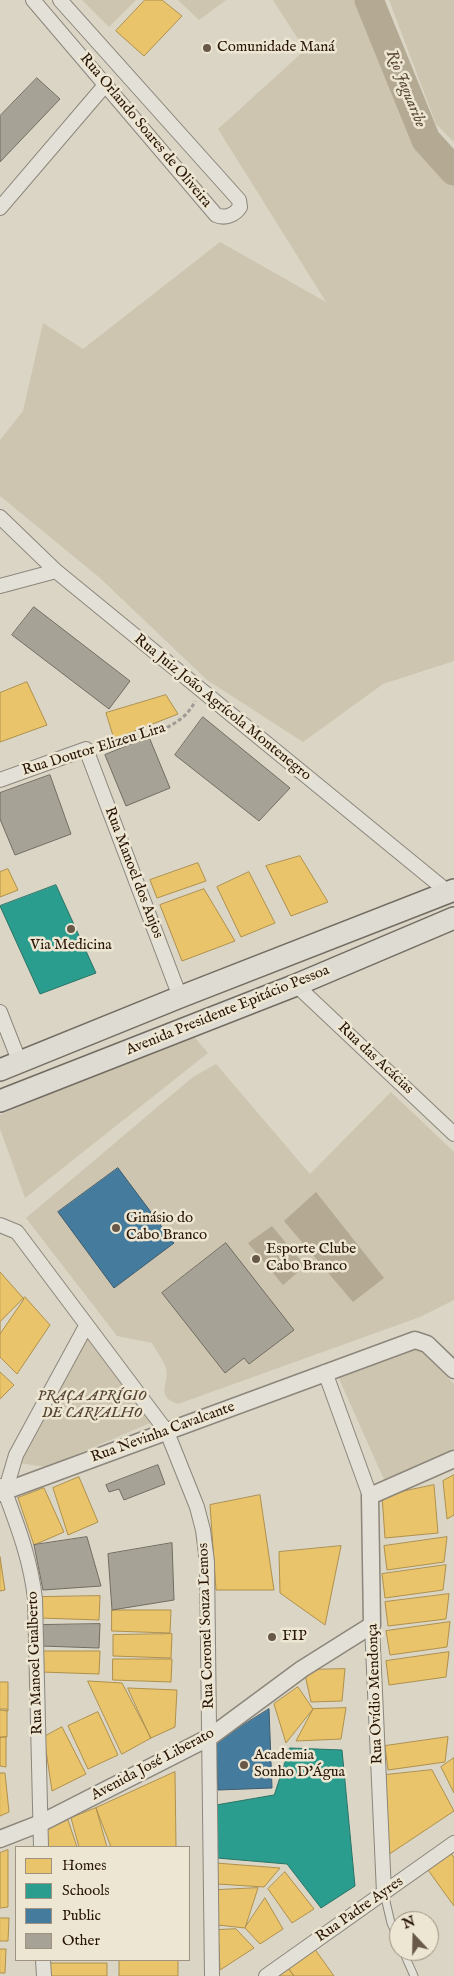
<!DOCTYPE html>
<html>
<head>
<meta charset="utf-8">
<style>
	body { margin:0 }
	#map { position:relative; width:454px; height:1976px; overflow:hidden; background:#dad5c5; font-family:"IM FELL English",serif }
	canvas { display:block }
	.legend { position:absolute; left:15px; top:1846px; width:175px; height:115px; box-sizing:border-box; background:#ede6d3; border:1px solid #9f9281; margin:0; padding:6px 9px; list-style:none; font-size:15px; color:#291505 }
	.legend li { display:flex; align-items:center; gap:10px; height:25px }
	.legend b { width:25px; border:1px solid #9f9281 }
	.north { position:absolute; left:389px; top:1911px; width:50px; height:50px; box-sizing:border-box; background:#ede6d3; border:1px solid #9f9281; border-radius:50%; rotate:339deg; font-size:14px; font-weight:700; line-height:20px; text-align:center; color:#291505 }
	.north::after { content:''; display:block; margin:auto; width:18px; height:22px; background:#675848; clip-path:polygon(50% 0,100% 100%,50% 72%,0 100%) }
</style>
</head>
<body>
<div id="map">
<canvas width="454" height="1976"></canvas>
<ul class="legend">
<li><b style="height:14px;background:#e9c46a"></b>Homes</li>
<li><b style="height:14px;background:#2a9d8f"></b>Schools</li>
<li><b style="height:14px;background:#457b9d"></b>Public</li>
<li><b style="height:14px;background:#a7a296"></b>Other</li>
</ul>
<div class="north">N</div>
</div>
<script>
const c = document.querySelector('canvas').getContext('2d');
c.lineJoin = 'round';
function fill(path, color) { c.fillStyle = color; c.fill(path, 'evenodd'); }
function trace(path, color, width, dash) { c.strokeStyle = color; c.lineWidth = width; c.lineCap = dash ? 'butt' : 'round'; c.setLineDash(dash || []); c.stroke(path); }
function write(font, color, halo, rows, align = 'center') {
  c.font = font + ' "IM FELL English",serif'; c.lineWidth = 5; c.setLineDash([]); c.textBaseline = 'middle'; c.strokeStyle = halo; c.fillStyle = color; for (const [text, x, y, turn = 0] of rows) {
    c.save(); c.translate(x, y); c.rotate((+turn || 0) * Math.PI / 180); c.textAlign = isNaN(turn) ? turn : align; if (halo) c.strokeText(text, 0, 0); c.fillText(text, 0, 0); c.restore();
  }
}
fill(new Path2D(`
	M82 0H136L109 27Z
	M178 0H226L199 20Z
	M273 0H370L426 140 454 168V661L383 684 303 742 207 680 100 578 0 496V440L23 411 43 323 83 349 220 242 326 302 218 129 305 50Z
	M389 0H454V142L436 124Z
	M191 1033 208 1053 25 1198 0 1129V1115Z
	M216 1064 310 1174 391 1092 454 1152V1300L420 1317 178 1404C154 1396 170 1384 166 1368 163 1359 156 1351 152 1343L117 1336 26 1218 193 1077Z
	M86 1336 155 1421 47 1467 18 1463Z
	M415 1344 454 1384V1453L386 1484 336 1372Z`), '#cdc5af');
fill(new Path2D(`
	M316 1192 384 1278 353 1302 284 1221Z
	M272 1226 305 1266 283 1285 248 1243Z`), '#b4a993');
const homes = new Path2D(`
	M145 0H162L182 16 144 56 116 31Z
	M27 682 47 725 0 742V693Z
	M166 695 178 714 114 739 106 713Z
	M300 856 328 902 291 916 266 866Z
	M198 863 206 881 157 898 150 880Z
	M8 869 18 890 0 897V872Z
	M249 872 275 923 241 937 217 887Z
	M204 889 235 941 182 961 160 905Z
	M0 1272 24 1299 0 1334Z
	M25 1297 50 1325 17 1374 0 1357V1322Z
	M0 1372 14 1385 0 1399Z
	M454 1475V1515L447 1519 443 1481Z
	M79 1477 98 1522 68 1535 53 1488Z
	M434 1485 438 1533 385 1538 382 1496Z
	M44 1488 64 1532 34 1545 18 1498Z
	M260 1495 274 1590H216L210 1505Z
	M447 1537 444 1562 387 1570 384 1546Z
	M341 1546 325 1625 280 1593 279 1552Z
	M0 1557 5 1590 0 1591Z
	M446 1565 443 1590 385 1598 382 1574Z
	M449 1594 446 1619 388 1626 385 1602Z
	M100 1596 99 1620 41 1618V1597Z
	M112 1610H171L170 1633 112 1631Z
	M450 1622 447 1647 390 1655 386 1631Z
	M172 1634 171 1658 113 1656V1635Z
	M41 1651H100L99 1674 41 1672Z
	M449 1652 446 1677 389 1685 386 1661Z
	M113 1659H172L171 1682 113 1680Z
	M345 1669 342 1701 311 1702 304 1670Z
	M88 1681 122 1683 151 1738 122 1754Z
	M0 1682H8V1711L0 1710Z
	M298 1687 313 1709 286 1743 274 1704Z
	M128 1688 177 1690 175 1727 151 1738Z
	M346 1708 341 1739 296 1741 313 1709Z
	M0 1709H7V1737H0Z
	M98 1712 118 1755 88 1769 68 1726Z
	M62 1727 86 1774 52 1791 44 1737Z
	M6 1737V1767L0 1766V1738Z
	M448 1737 445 1762 388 1770 385 1746Z
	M454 1758V1793L441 1767Z
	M432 1770 454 1811 385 1857V1775Z
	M175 1772 176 1847H111L96 1808Z
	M0 1773H5L9 1812 0 1816Z
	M96 1808 107 1847H79L71 1818Z
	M68 1820 77 1847H48L45 1829Z
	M8 1850V1907L0 1908V1853Z
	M451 1853 454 1858V1906L428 1870Z
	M216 1863 280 1868 264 1887 218 1884Z
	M285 1872 314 1909 292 1923 268 1889Z
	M258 1888 245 1928 218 1925V1890Z
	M265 1898 283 1929 260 1944 245 1928Z
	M0 1918H9L8 1941H0Z
	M236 1929 254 1948 220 1970 218 1930Z
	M314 1948 334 1976H294L288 1968Z
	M0 1949H6L5 1973H0Z
	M178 1960V1976H119V1961Z
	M48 1963H107V1976H48Z
	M288 1968 294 1976H274Z`);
fill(homes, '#e9c46a');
trace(homes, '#af904c', 1);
const schools = new Path2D(`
	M56 885 96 973 40 994 0 906Z
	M290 1748 342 1750 355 1886 321 1908 287 1864 217 1858 216 1805 274 1795Z`);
fill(schools, '#2a9d8f');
trace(schools, '#2a7466', 1);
const public = new Path2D(`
	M118 1168 174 1243 114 1288 58 1212Z
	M269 1709 272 1788 218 1790 216 1742Z`);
fill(public, '#457b9d');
trace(public, '#3d5c6f', 1);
trace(new Path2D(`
	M369 0 426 140 454 171`), '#b4a993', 29);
const building = new Path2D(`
	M37 78 60 99 0 162V116Z
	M34 607 130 681 109 709 12 635Z
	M203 717 290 788 259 821 175 755Z
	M149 737 170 788 126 806 105 755Z
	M50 775 71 834 15 855 0 819V793Z
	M226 1243 294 1330 249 1364 244 1358 225 1373 162 1293Z
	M158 1465 165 1484 124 1500 119 1489 109 1492 106 1485Z
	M87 1537 101 1586 43 1590 34 1545Z
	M172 1543 174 1600 112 1610 108 1554Z
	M100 1624 99 1648 41 1646V1625Z`);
fill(building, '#a7a296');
trace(building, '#726c62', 1);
const service = new Path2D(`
	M384 1893 391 1923 399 1941
	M403 1951 414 1976`);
const minor = new Path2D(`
	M33 0 216 215C225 219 235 215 240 207L239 200 60 0
	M0 208 106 84
	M0 517 56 571 448 892
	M0 586 56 571
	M0 780 86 749 180 997
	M296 985 454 1134
	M0 1012 20 1063
	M0 1225 17 1232 167 1432 197 1507 203 1530 207 1562 212 1976
	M325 1372 370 1496
	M0 1486 5 1492C18 1527 31 1561 35 1599L41 1847
	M5 1492 16 1455 86 1326
	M372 1625 384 1893
	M43 1960 44 1976
	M266 1976 454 1843`);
const tertiary = new Path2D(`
	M0 1493 415 1340 427 1344 454 1370
	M0 1839 41 1823 210 1737 302 1669 372 1625 370 1496 454 1459`);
const primary = new Path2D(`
	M0 1070 180 997 454 890
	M0 1101 296 985 454 918`);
trace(service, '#8c867b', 9);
trace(minor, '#8c867b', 16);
trace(tertiary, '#8c867b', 19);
trace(primary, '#726c62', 24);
trace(new Path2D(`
	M98 746C129 741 182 732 195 701`), '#9f9b94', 3, [4, 2.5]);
trace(service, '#e3e0d8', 7);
trace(minor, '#e3e0d8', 14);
trace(tertiary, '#e3e0d8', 16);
trace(primary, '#dedbd2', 21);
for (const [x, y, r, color] of [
	[207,48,5,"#675848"],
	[71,929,5,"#675848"],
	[116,1228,5,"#675848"],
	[256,1259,5,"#675848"],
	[272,1637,5,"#675848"],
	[244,1765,5,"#675848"]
]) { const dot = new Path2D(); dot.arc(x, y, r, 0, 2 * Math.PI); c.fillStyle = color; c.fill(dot); trace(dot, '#ede6d3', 2); }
write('15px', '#291505', '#ede6d3', [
	["Comunidade Maná",217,48],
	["Via Medicina",71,946,"center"],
	["Ginásio do",126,1219],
	["Cabo Branco",126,1236],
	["Esporte Clube",266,1250],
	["Cabo Branco",266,1267],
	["FIP",282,1637],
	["Academia",254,1756],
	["Sonho D'Água",254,1773]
], 'left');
write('15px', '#291505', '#ede6d3', [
	["Rua Orlando Soares de Oliveira",145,131,50],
	["Rua Juiz João Agrícola Montenegro",222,708,39],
	["Rua Doutor Elizeu Lira",94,750,-17],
	["Rua Manoel dos Anjos",133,873,69],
	["Avenida Presidente Epitácio Pessoa",228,1011,-22],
	["Rua das Acácias",375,1059,43],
	["Rua Nevinha Cavalcante",163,1433,-20],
	["Rua Coronel Souza Lemos",207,1626,-92],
	["Rua Manoel Gualberto",36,1663,-92],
	["Rua Ovídio Mendonça",376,1694,-92],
	["Avenida José Liberato",153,1765,-28],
	["Rua Padre Ayres",360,1910,-35]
]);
write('italic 15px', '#574633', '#ede6d3', [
	["PRAÇA APRÍGIO",92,1397],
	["DE CARVALHO",92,1414]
]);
write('italic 16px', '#5a4935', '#ede6d3', [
	["Rio Jaguaribe",405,89,68]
]);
</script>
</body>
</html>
